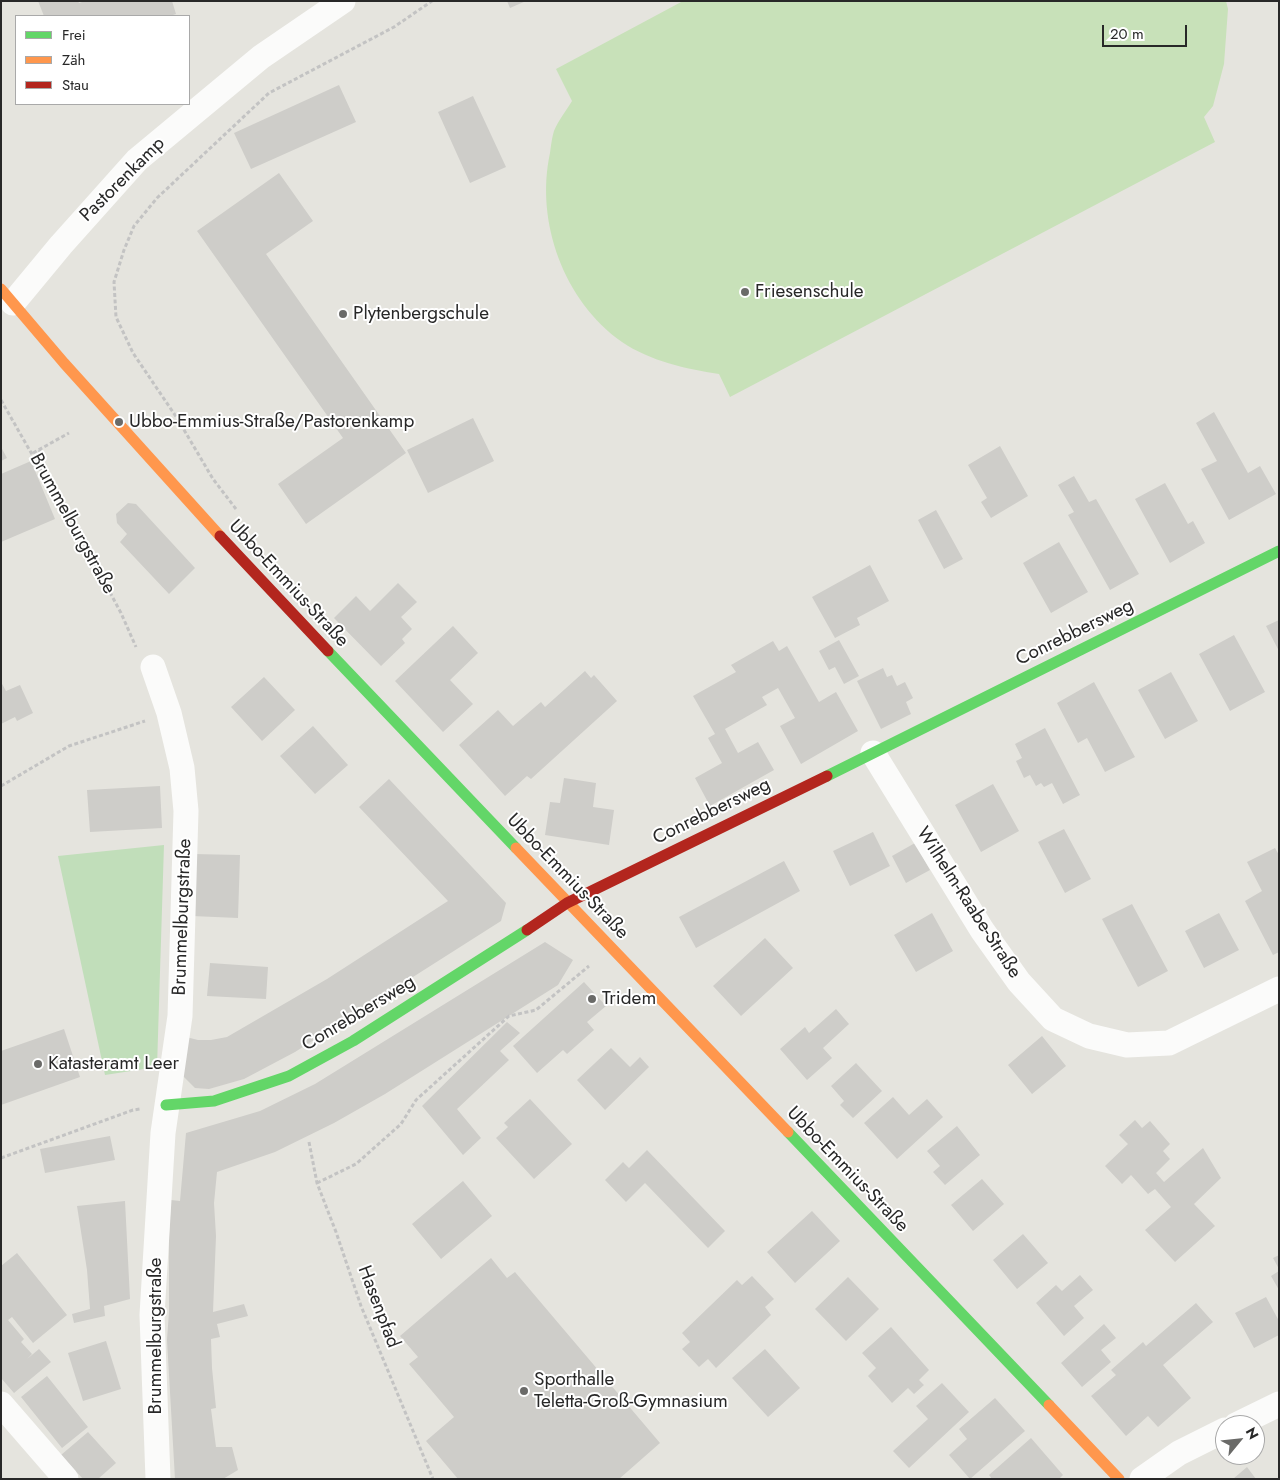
<!DOCTYPE html>
<html>
<head>
<meta charset="utf-8">
<style>
	body { margin:0 }
	#map { position:relative; width:1280px; height:1480px; overflow:hidden; background:#e5e4de; font-family:Jost,sans-serif }
	canvas { display:block }
	.frame { position:absolute; inset:0; border:2px solid #282828; pointer-events:none }
	.legend { position:absolute; left:15px; top:15px; width:175px; height:90px; box-sizing:border-box; background:#fff; border:1px solid #a9a9a9; margin:0; padding:6px 9px; list-style:none; font-size:15px; color:#282828 }
	.legend li { display:flex; align-items:center; gap:10px; height:25px }
	.legend b { width:25px; border:1px solid #a9a9a9 }
	.north { position:absolute; left:1215px; top:1415px; width:50px; height:50px; box-sizing:border-box; background:#fff; border:1px solid #a9a9a9; border-radius:50%; rotate:62deg; font-size:14px; font-weight:700; line-height:20px; text-align:center; color:#282828 }
	.north::after { content:''; display:block; margin:auto; width:18px; height:22px; background:#6a6a68; clip-path:polygon(50% 0,100% 100%,50% 72%,0 100%) }
	.scale { position:absolute; left:1102px; top:25px; width:85px; height:22px; box-sizing:border-box; border:2px solid #282828; border-top:0; padding-left:6px; font-size:15px; line-height:18px; white-space:nowrap; color:#282828; -webkit-text-stroke:4px #fff; paint-order:stroke }
</style>
</head>
<body>
<div id="map">
<canvas width="1280" height="1480"></canvas>
<div class="frame"></div>
<ul class="legend">
<li><b style="height:6px;background:#63d668"></b>Frei</li>
<li><b style="height:6px;background:#ff974d"></b>Zäh</li>
<li><b style="height:6px;background:#b3261e"></b>Stau</li>
</ul>
<div class="north">N</div>
<div class="scale">20 m</div>
</div>
<script>
const c = document.querySelector('canvas').getContext('2d');
c.lineJoin = 'round';
function fill(path, color) { c.fillStyle = color; c.fill(path, 'evenodd'); }
function trace(path, color, width, dash) { c.strokeStyle = color; c.lineWidth = width; c.lineCap = dash ? 'butt' : 'round'; c.setLineDash(dash || []); c.stroke(path); }
function write(font, color, halo, rows, align = 'center') {
  c.font = font + ' Jost,sans-serif'; c.lineWidth = 4; c.setLineDash([]); c.textBaseline = 'middle'; c.strokeStyle = halo; c.fillStyle = color; for (const [text, x, y, turn = 0] of rows) {
    c.save(); c.translate(x, y); c.rotate((+turn || 0) * Math.PI / 180); c.textAlign = isNaN(turn) ? turn : align; if (halo) c.strokeText(text, 0, 0); c.fillText(text, 0, 0); c.restore();
  }
}
fill(new Path2D(`
	M164 845 157 1067 105 1075 58 856Z`), '#c1deba');
fill(new Path2D(`
	M683 1H1226L1228 9 1224 64 1213 106 1204 117 1215 142 730 397 719 374C686 369 650 361 622 342 564 301 535 222 550 153 551 146 552 137 554 131 558 121 566 111 572 101L556 69Z`), '#c8e1b9');
fill(new Path2D(`
	M38 1H78L79 3 85 1H172L176 14 170 16H44Z
	M507 1H526L510 8Z
	M339 85 356 122 251 169 234 133Z
	M473 96 506 167 470 183 438 112Z
	M279 173 313 221 266 254 406 453 306 524 278 484 343 438 197 231Z
	M1214 412 1248 473 1260 466 1276 494 1229 520 1201 469 1217 461 1196 423Z
	M473 418 494 461 428 493 407 450Z
	M1000 446 1028 496 991 518 981 502 987 498 968 465Z
	M1 447 7 458 1 461Z
	M31 461 55 519 1 542V474Z
	M1074 476 1089 502 1096 499 1139 574 1110 590 1068 515 1074 512 1058 485Z
	M1165 483 1188 524 1193 521 1205 543 1170 563 1135 499Z
	M128 503 136 504 195 568 169 594 120 542 127 534 117 523 116 514Z
	M936 510 963 559 944 569 918 520Z
	M1059 542 1088 592 1051 613 1023 563Z
	M870 565 889 601 857 618 860 625 835 638 812 597Z
	M398 583 417 602 401 617 412 629 402 639 405 643 381 666 334 618 356 596 370 611Z
	M1279 620V651L1266 626Z
	M453 626 478 653 450 680 473 704 443 732 395 681Z
	M1234 635 1265 692 1230 711 1199 654Z
	M839 640 859 676 844 684 835 667 829 670 819 651Z
	M773 641 779 651 787 646 819 702 836 692 858 731 801 764 780 726 795 718 778 688 762 697 767 705 725 729 738 753 758 742 774 770 710 806 695 778 722 763 708 738 715 734 693 696 736 672 731 665Z
	M883 668 887 677 892 675 897 686 905 682 913 698 906 702 911 714 881 729 857 681Z
	M585 671 591 678 594 675 617 701 531 779 527 776 505 796 459 745 498 710 513 726 541 702 545 707Z
	M1171 672 1198 721 1165 739 1138 690Z
	M264 677 295 710 262 741 231 707Z
	M1 682 6 691 20 685 33 713 17 721 15 717 1 724Z
	M1094 682 1135 757 1105 772 1087 738 1078 743 1057 703Z
	M313 726 348 765 315 794 280 756Z
	M1045 728 1080 795 1063 804 1052 783 1044 787 1041 783 1036 786 1030 775 1024 778 1016 761 1022 758 1015 744Z
	M564 778 596 783 593 807 614 810 609 845 545 835 550 802 560 803Z
	M389 779 506 903 501 921 295 1052 244 1079 209 1089 195 1088 183 1076 186 1037 198 1040H211L227 1037 327 979 448 901 359 807Z
	M993 784 1019 831 981 852 955 805Z
	M160 786 162 828 90 832 87 790Z
	M1064 829 1091 879 1065 893 1038 842Z
	M873 832 890 866 850 886 833 851Z
	M915 843 930 870 906 883 892 856Z
	M1275 848 1279 855V952L1273 955 1245 901 1262 891 1247 862Z
	M193 854 240 855 238 918 192 916Z
	M784 861 800 891 696 948 679 917Z
	M1132 904 1168 971 1138 987 1102 919Z
	M932 913 953 951 916 972 894 935Z
	M1219 913 1239 950 1204 968 1185 931Z
	M765 938 793 968 741 1016 713 986Z
	M545 942 573 960 558 985 385 1094 334 1123 275 1152 217 1172 214 1203 216 1236 213 1312 244 1304 248 1316 217 1324 220 1337 211 1339 212 1368 216 1408 211 1409 216 1447H232L238 1470 223 1479H175L167 1340 169 1312V1235L171 1200 180 1201 186 1133 260 1111 315 1084Z
	M210 963 268 967 266 999 207 996Z
	M584 982 606 1006 587 1022 594 1030 567 1054 563 1050 537 1073 513 1046Z
	M836 1009 849 1024 823 1048 832 1058 807 1080 780 1049 805 1027 809 1033Z
	M507 1022 520 1033 500 1051 509 1060 457 1109 481 1138 463 1155 422 1106Z
	M64 1029 80 1077 1 1105V1051Z
	M1042 1036 1066 1066 1032 1094 1008 1065Z
	M611 1048 630 1067 640 1057 649 1067 605 1110 577 1080Z
	M856 1063 882 1091 853 1118 840 1105 844 1101 831 1086Z
	M893 1097 909 1115 927 1099 943 1117 897 1159 864 1123Z
	M530 1099 572 1144 534 1179 496 1138 508 1127 504 1123Z
	M1135 1120 1142 1128 1150 1121 1170 1144 1163 1151 1170 1159 1156 1173 1164 1182 1203 1148 1221 1178 1194 1204 1215 1226 1175 1262 1145 1230 1171 1207 1155 1189 1148 1194 1131 1175 1122 1184 1105 1166 1128 1144 1119 1135Z
	M957 1126 980 1155 945 1185 933 1172 940 1166 927 1151Z
	M110 1136 115 1160 45 1173 40 1149Z
	M647 1150 725 1231 708 1248 645 1183 626 1202 605 1180 623 1162 629 1168Z
	M982 1179 1004 1204 973 1231 951 1205Z
	M463 1181 492 1216 441 1259 412 1224Z
	M125 1201 130 1299 104 1306 105 1316 74 1323 72 1314 90 1309 87 1270 77 1206Z
	M812 1211 840 1241 795 1283 767 1252Z
	M1023 1234 1048 1263 1017 1289 993 1260Z
	M17 1253 67 1315 33 1343 12 1317 8 1320 24 1339 21 1342 32 1354 27 1359 39 1349 51 1362 14 1393 1 1378V1266Z
	M1279 1255V1269L1273 1258Z
	M491 1258 507 1278 515 1272 660 1443 619 1479H458L426 1441 454 1417 409 1364 418 1357 400 1336Z
	M1279 1271V1290L1271 1276Z
	M1080 1275 1093 1290 1074 1306 1084 1318 1064 1336 1036 1303 1056 1285 1062 1291Z
	M752 1276 774 1299 765 1307 771 1315 716 1368 708 1359 699 1367 682 1349 690 1342 682 1333 737 1280 742 1285Z
	M848 1277 879 1309 846 1341 815 1309Z
	M1266 1297 1279 1321V1335L1254 1348 1235 1313Z
	M1196 1303 1213 1322 1163 1365 1191 1398 1158 1427 1148 1416 1126 1436 1091 1396 1116 1375 1111 1370 1143 1342 1146 1346Z
	M1104 1324 1116 1338 1101 1350 1111 1362 1082 1387 1061 1363Z
	M891 1327 929 1370 919 1380 924 1385 914 1394 908 1388 892 1403 868 1376 876 1368 862 1353Z
	M106 1341 121 1389 83 1401 68 1353Z
	M765 1349 800 1388 768 1417 732 1378Z
	M47 1376 88 1427 62 1448 21 1397Z
	M942 1383 969 1412 909 1468 893 1451 928 1419 916 1406Z
	M995 1398 1025 1431 970 1479 949 1455 967 1439 959 1429Z
	M88 1432 116 1463 98 1479H83L61 1455Z
	M1031 1438 1063 1475 1059 1479H992L989 1475Z
	M1247 1467 1256 1479H1233Z`), '#cecdc9');
trace(new Path2D(`
	M1 400 98 570 121 613 136 647
	M39 450 46 461
	M33 453 69 433
	M236 509 213 479 177 418 133 353 116 317 114 282 124 250 134 226 157 198 269 93 394 27 432 1
	M1 786 69 746 145 721
	M309 1142 317 1183 336 1232 361 1306 433 1479
	M1 1158 133 1110 140 1109
	M317 1183 356 1164 401 1124 416 1100 509 1016 536 1010 589 966`), '#c3c3c3', 3, [4, 2.5]);
trace(new Path2D(`
	M13 303 61 245 137 160 261 57 343 1
	M153 667 169 713 182 768 186 811 180 1016 163 1133 152 1315 158 1479
	M873 753 982 930 1019 982 1053 1019 1089 1036 1127 1045 1169 1043 1279 989
	M1 1404 66 1479
	M1236 1425 1279 1404
	M1142 1479 1179 1453 1225 1430`), '#fbfbfa', 25);
trace(new Path2D(`
	M328 651 516 848
	M827 776 1279 551
	M166 1105 214 1101 289 1076 353 1041 527 930
	M788 1132 1049 1405`), '#63d668', 11);
trace(new Path2D(`
	M1 289 64 363 220 536
	M516 848 788 1132
	M1049 1405 1119 1479`), '#ff974d', 11);
trace(new Path2D(`
	M220 536 328 651
	M527 930 567 903 827 776`), '#b3261e', 11);
for (const [x, y, r, color] of [
	[745,292,5,"#6a6a68"],
	[343,314,5,"#6a6a68"],
	[119,422,5,"#6a6a68"],
	[592,999,5,"#6a6a68"],
	[38,1064,5,"#6a6a68"],
	[524,1391,5,"#6a6a68"]
]) { const dot = new Path2D(); dot.arc(x, y, r, 0, 2 * Math.PI); c.fillStyle = color; c.fill(dot); trace(dot, '#fff', 2); }
write('19px', '#282828', '#fff', [
	["Pastorenkamp",123,180,-45],
	["Brummelburgstraße",72,524,61],
	["Ubbo-Emmius-Straße",288,584,47],
	["Conrebbersweg",1075,633,-26],
	["Conrebbersweg",712,812,-26],
	["Ubbo-Emmius-Straße",567,877,46],
	["Wilhelm-Raabe-Straße",968,903,57],
	["Brummelburgstraße",183,917,-88],
	["Conrebbersweg",359,1014,-31],
	["Ubbo-Emmius-Straße",847,1170,46],
	["Hasenpfad",378,1307,69],
	["Brummelburgstraße",156,1336,-90]
]);
write('19px', '#282828', '#fff', [
	["Friesenschule",755,292],
	["Plytenbergschule",353,314],
	["Ubbo-Emmius-Straße/Pastorenkamp",129,422],
	["Tridem",602,999],
	["Katasteramt Leer",48,1064],
	["Sporthalle",534,1380],
	["Teletta-Groß-Gymnasium",534,1402]
], 'left');
</script>
</body>
</html>
